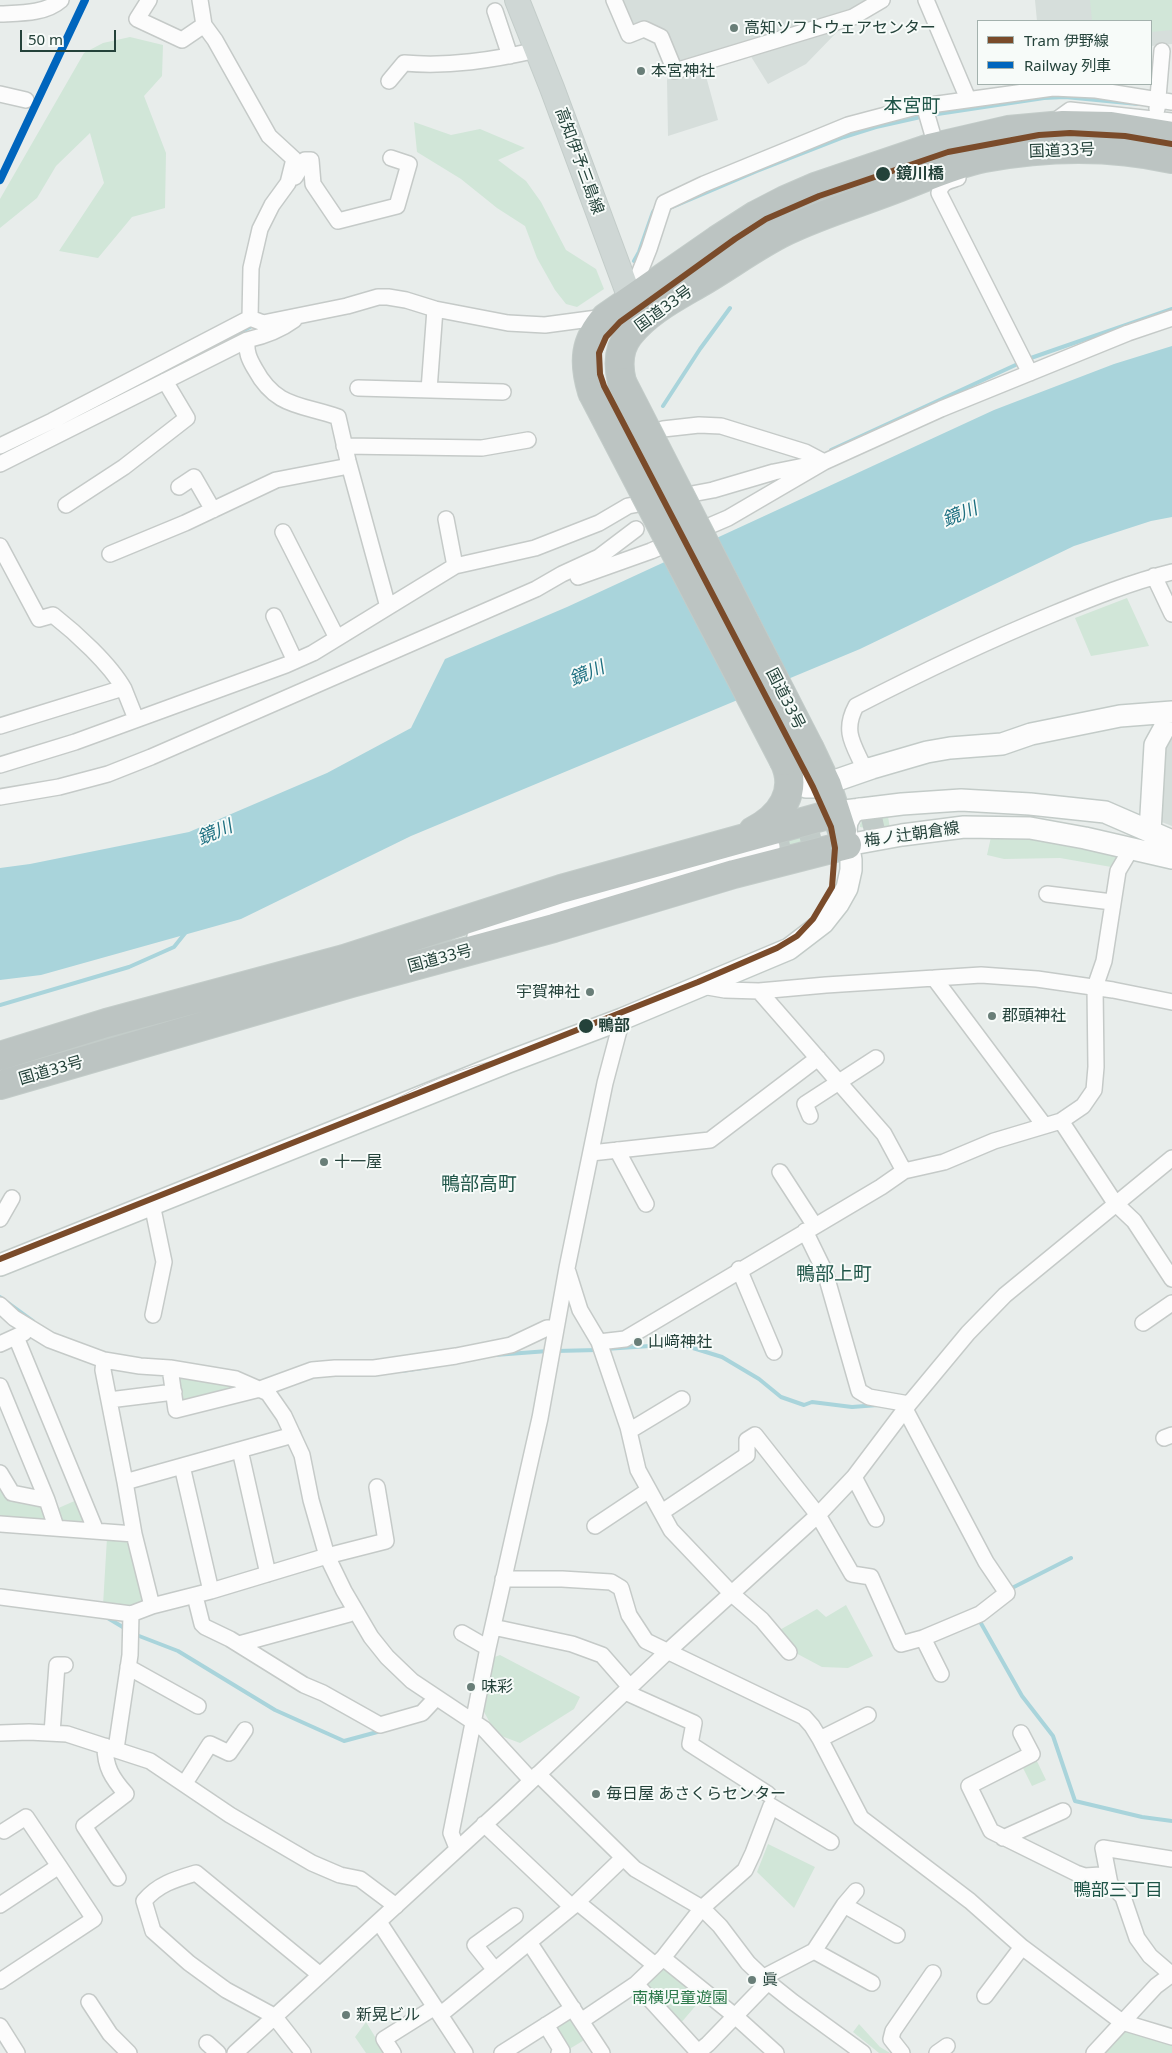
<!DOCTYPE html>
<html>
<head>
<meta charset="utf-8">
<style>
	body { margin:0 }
	#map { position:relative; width:1172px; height:2053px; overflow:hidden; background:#e8edeb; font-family:"Noto Sans","Noto Sans JP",sans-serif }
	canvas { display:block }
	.legend { position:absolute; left:977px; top:20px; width:175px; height:65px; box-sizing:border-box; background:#f7fbf9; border:1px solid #a3b1ad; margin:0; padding:6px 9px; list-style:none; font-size:15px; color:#24423a }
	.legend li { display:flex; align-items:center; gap:10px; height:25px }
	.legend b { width:25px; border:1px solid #a3b1ad }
	.scale { position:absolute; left:20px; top:30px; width:96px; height:22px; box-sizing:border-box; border:2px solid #24423a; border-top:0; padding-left:6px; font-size:15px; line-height:18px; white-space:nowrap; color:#24423a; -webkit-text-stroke:4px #f7fbf9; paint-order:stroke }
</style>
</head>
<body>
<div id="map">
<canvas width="1172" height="2053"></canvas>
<ul class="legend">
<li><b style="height:6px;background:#7a4b2a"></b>Tram 伊野線</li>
<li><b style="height:6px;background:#0065bd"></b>Railway 列車</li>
</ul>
<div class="scale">50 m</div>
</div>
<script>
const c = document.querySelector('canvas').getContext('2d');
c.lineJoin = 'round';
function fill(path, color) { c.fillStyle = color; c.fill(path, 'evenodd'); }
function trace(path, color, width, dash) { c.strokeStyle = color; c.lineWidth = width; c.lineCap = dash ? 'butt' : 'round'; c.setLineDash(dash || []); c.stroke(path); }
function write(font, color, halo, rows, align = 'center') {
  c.font = font + ' "Noto Sans","Noto Sans JP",sans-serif'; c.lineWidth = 4; c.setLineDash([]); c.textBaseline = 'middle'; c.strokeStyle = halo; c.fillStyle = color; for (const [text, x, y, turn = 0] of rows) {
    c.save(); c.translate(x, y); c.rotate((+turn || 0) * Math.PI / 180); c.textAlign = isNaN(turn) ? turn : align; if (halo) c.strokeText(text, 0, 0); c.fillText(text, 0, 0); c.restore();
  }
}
fill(new Path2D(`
	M620 0H878L836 33 806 64 768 84 750 55 704 69 718 120 668 136 667 80 676 56 666 32 646 22 637 25 628 21Z
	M1035 0H1172V44L1151 46V21H1037Z
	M1172 726V826L1154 819 1160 745Z`), '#d6dedb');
fill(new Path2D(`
	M1090 0H1172V30L1151 32V21H1092Z
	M130 37 163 45 162 76 144 96 166 153 165 208 132 217 98 258 59 251 104 183 90 133 56 166 37 198 0 228V199L84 53 103 43Z
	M414 122 451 135 480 129 525 148 498 160 526 181 541 202 566 250 596 269 604 289 577 307 566 304 555 290 537 258 525 226 497 208 461 179 417 152Z
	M1127 598 1149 646 1091 656 1075 618Z
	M887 810 890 829 878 831 860 827C860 815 878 813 887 810Z
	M816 831 814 838 810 841 777 857 773 839Z
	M991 837 1023 838 1125 853 1117 868 1060 858 1004 859 987 855Z
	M174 1374 200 1377 232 1386 233 1391 179 1404Z
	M0 1482 44 1504 50 1522 0 1518Z
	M79 1499 87 1527 59 1524 54 1510Z
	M107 1538H125L132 1546 144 1597 142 1604 123 1608 103 1605Z
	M846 1605 873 1656 848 1668 822 1667 792 1651 776 1632 817 1609 826 1617Z
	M500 1655 580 1697 574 1709 520 1743 496 1734 483 1710 492 1658Z
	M1035 1757 1046 1780 1032 1786 1021 1764Z
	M768 1844 815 1867 794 1908 757 1872Z
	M664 1962 704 1996 680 2024 642 1984Z
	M572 2016 586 2039 566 2051 552 2028Z
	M366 2022 385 2053H366L355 2037Z
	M859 2024 880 2047 890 2053H879L853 2032Z
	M1122 2028 1143 2036 1172 2043V2053H1105Z`), '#d1e6d8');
fill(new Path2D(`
	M1172 346V517L1151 521 1074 546 860 649 411 836 241 919 41 975 0 980V868L30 864 189 832 327 773 411 728 445 659 567 607 994 410 1114 364Z`), '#a9d4db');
trace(new Path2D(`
	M931 115 1044 98 1065 97 1138 104
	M670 208 757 171 844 137 876 127 925 116
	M634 261 639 252 653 212 656 208
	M1028 359 1172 309
	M165 373 250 327
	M663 406 700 349 730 308
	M831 450 1022 362
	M0 1005 129 967 174 947 186 932
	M0 1297 33 1321
	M605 1349 680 1344 722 1357 759 1379 781 1397 804 1405 812 1402 852 1407 878 1405
	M555 1351 598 1350
	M495 1355 548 1351
	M401 1371 429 1367
	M1010 1589 1071 1558
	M106 1617 126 1629
	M978 1618 1022 1696 1053 1736 1075 1801 1142 1817 1172 1821
	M134 1634 178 1651 275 1710 344 1741 381 1731`), '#a9d4db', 4);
trace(new Path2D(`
	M769 847 889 819`), '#c1cbc8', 21, [21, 11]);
const street = new Path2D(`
	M149 0 137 19 182 40 204 25
	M200 0 204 25 215 40 269 136 294 159 288 183 272 205 260 229 251 268 250 318
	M614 0 629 35 644 29 661 37 675 71 853 17 882 0
	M926 0 968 99
	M495 11 510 56
	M0 14C20 13 45 14 61 0
	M389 81 404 63C449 67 493 60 537 50
	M0 94 26 100
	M924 105 938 153
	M1157 109 1162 51
	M1052 123 1070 110 1172 121
	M295 177 305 160H311L313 184 338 221 397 206 409 164 391 158
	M958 178C948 181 941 182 939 193L1030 373
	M642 292 637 279 649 249 664 203 704 184 848 125 916 107 1053 88 1096 90 1172 102
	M358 388 503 392
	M429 390 435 309
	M0 446 52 421 250 318 263 323 347 306 378 297H388L406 300 435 309 508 323 545 325 605 317
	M344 446 482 448 528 440
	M0 464 247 340C265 336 279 331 294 320
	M179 487 194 477 213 510
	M66 505 124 467 187 418 165 381
	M283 532 337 638
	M0 546 39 619 53 615C76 633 110 664 124 689 128 699 132 709 136 719
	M110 554 185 523 276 480 349 466
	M455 566 535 548 599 523 628 506 713 490 774 472 824 462 805 452 721 426 699 425 663 429
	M1154 576 1172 614
	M578 577 651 551 728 518 824 462 941 409 1128 333 1172 318
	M388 607 455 566 446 519
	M274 616 295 661
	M0 726 123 688
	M0 765 75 742 286 665 313 653 388 607 348 461 338 417C301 404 276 408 255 369 249 359 246 352 247 340
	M865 770C854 745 842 732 856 706 922 672 985 642 1053 614 1092 598 1131 582 1172 572
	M0 797 59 787 108 774 151 757 536 589 562 574 599 557 636 529
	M1047 894 1112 902
	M934 978 1044 1125
	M702 986 725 990 759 991 826 985 981 975 1037 979 1113 990 1172 1002
	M759 991 884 1134 904 1171
	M810 1116 805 1104 876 1058
	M1061 1121 1083 1106 1094 1090 1096 1067 1095 987 1104 961 1118 871 1131 849
	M617 1150 646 1204
	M591 1153 710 1140 818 1058
	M780 1172 815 1226
	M152 1204 164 1262 153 1315
	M0 1219 12 1198
	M805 1231 825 1272 859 1391 869 1397 909 1404
	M739 1269 774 1352
	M568 1272 580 1310 599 1342 625 1339 881 1187 904 1171 944 1162 994 1141 1061 1121 1115 1203 1134 1221 1172 1279
	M0 1305 14 1318 50 1340 104 1360 140 1366 170 1368 236 1379 268 1393 284 1416 302 1455 311 1500 327 1556 344 1591 371 1637 387 1657 412 1681 484 1729 531 1780
	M1143 1323 1172 1303
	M16 1337 96 1531
	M599 1342 628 1427 638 1470 671 1530 732 1594 762 1620 789 1652
	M0 1344 24 1333
	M104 1360 103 1370 125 1482
	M170 1368 176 1410 260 1389 312 1370 335 1368H374L456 1356 511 1345 547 1328H556
	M0 1386 47 1500 12 1493 0 1473
	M109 1400 174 1392
	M629 1431 682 1399
	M1164 1438 1172 1435
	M240 1450 268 1574
	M182 1466 211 1591
	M854 1477 876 1519
	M47 1500 56 1527
	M662 1512 747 1455V1440L755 1435 818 1515 852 1574 871 1577 901 1644 923 1638 980 1614 1007 1593 986 1562 905 1409
	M0 1524 134 1534 152 1606
	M595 1526 649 1490
	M134 1534 125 1482 293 1435
	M503 1579H562L611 1582 621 1588 629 1615 646 1641 804 1717 812 1726 820 1739 861 1818 970 1901 1022 1947 1122 2022 1172 2037
	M195 1596 202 1624 205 1627 230 1639 304 1685 323 1693 380 1725 422 1713 436 1698
	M0 1597 131 1614 152 1606 211 1591 327 1556 386 1541 377 1487
	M493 1627 572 1644 602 1655 630 1687
	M462 1633 488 1648
	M923 1638 941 1674
	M239 1644 349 1614 355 1610
	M128 1667 198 1706
	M625 1692 694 1723 690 1744 768 1794
	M0 1733 29 1732 67 1734 150 1761 230 1815 312 1863 340 1875 360 1879 396 1906
	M52 1733 57 1665H65
	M1021 1733 1032 1754 969 1786 991 1831 1076 1873 1085 1876 1101 1875 1123 1897 1137 1938 1150 1956 1171 1974
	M820 1739 868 1715
	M105 1746C105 1767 112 1778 126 1794L84 1826 118 1878
	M116 1749 130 1655 131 1614
	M538 1774 635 1869 702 1908 720 1926 748 1963 768 1982 793 2002 863 2053
	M185 1783 210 1744 229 1753 245 1730
	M484 1824 572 1907
	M1003 1838 1063 1811
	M457 1848 451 1833 488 1648 540 1418 567 1268 605 1083 622 1019
	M1110 1884 1103 1848 1172 1859
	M577 1902 655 1965
	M0 1905 59 1866 26 1817 4 1831
	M844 1905 856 1891
	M379 1922 465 2053
	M529 1942 602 2053
	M814 1951 872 1983
	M663 1958 735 2016 776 2053
	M495 1970 475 1945 515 1916
	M764 1977 814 1951 844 1905 897 1935
	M0 1981 94 1919 59 1866
	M636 1984 698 2052
	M985 1996 1022 1947
	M89 2002 110 2034 129 2053
	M440 2015 572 1907 623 1858
	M581 2021 636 1984 663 1958 702 1908 745 1870 753 1853 771 1806 831 1842
	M546 2025 562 2051 559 2053
	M0 2026 17 2053
	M207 2043 218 2053
	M235 2053 508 1803 667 1652 818 1515 854 1477 909 1404 968 1333 1005 1295 1172 1158
	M303 2053 274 2016 226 1990 189 1963 153 1931 144 1901C158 1884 176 1879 196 1873L319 1974
	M393 2053 384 2039 435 2007
	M502 2053 573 2008
	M697 2053 708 2044 768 1982
	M902 2053 891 2039 893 2031 933 1973
	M937 2053 947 2046
	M1094 2053 1156 1986 1172 1974`);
const secondary = new Path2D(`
	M795 782 806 787H817L872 768 927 752 950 748 1002 744 1031 734 1120 716 1172 712
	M845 811 902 804 961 800 1030 804 1105 812 1172 841
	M1150 832 1155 745 1172 714
	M847 845 902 835 964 827 1030 828 1085 838 1172 858
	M478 937 539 915 769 847
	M0 1265 508 1062 622 1019 789 949 823 923 838 904 847 888 851 870V860L846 830 847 822 852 813 859 809`);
const primary = new Path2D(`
	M517 0 552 88 637 317`);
const highway = new Path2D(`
	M622 382C618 366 618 349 629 335 647 312 674 298 698 284 728 267 755 246 786 231 821 214 859 203 895 189 924 178 954 164 984 158 1048 146 1109 145 1172 159
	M592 392C583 362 584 341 606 317L717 240 756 215 785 200 815 187 930 148 1008 130 1063 125 1111 126 1172 136
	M810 749 827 785 842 831
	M753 831C780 817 799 792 784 761
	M0 1056 106 1023 344 959 561 889 835 813
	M0 1085 351 983 554 928 734 874 847 845`);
trace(street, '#c5cac8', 18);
trace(secondary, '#c3cbc8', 24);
trace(primary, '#c3ccc9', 26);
trace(highway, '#c3ccc9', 30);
trace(street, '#fcfcfc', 15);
trace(secondary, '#fcfcfc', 21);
trace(primary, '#cfd7d5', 24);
trace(highway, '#bcc4c2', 28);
trace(new Path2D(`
	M382 1107C420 1084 462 1067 506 1058`), '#c9cdcc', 1);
const highwayBridge = new Path2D(`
	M622 382 810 749
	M592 392 784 761`);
trace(highwayBridge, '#c3ccc9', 30, []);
trace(highwayBridge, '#bcc4c2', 28);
trace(new Path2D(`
	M0 180 85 0`), '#0065bd', 8);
trace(new Path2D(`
	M0 1259 698 982 777 948 797 936 813 919 832 887 835 848 831 827 813 787 604 386 600 374 599 353 606 337 620 322 735 239 766 219 819 196 948 152 1039 135 1070 133 1125 136 1172 144`), '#7a4b2a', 6);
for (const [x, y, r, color] of [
	[734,28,5,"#697e78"],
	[641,71,5,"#697e78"],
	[883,174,8,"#24423a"],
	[590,992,5,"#697e78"],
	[992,1016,5,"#697e78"],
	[586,1026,8,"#24423a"],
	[324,1162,5,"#697e78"],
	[638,1342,5,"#697e78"],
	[471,1687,5,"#697e78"],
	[596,1794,5,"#697e78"],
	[752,1980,5,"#697e78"],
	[346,2015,5,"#697e78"]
]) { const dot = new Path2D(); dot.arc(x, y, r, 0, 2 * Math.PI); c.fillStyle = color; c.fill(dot); trace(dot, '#f7fbf9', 2); }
write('16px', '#24423a', '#f7fbf9', [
	["高知ソフトウェアセンター",744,28],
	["本宮神社",651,71],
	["宇賀神社",580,992,"right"],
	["郡頭神社",1002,1016],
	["十一屋",334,1162],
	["山﨑神社",648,1342],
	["味彩",481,1687],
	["毎日屋 あさくらセンター",606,1794],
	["眞",762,1980],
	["新晃ビル",356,2015]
], 'left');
write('16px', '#24423a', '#f7fbf9', [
	["国道33号",1062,151,-2],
	["高知伊予三島線",579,161,70],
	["国道33号",664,309,-36],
	["国道33号",785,699,63],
	["梅ノ辻朝倉線",912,835,-8],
	["国道33号",440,959,-15],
	["国道33号",51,1071,-16]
]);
write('bold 16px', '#24423a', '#f7fbf9', [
	["鏡川橋",896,174],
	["鴨部",598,1026]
], 'left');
write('16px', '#2d7a4b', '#f7fbf9', [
	["南横児童遊園",680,1998]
]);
write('italic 18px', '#1c6f80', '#f7fbf9', [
	["鏡川",960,515,-22],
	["鏡川",587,674,-23],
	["鏡川",215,833,-23]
]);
write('18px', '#1f5548', '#f7fbf9', [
	["鴨部三丁目",1118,1891]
]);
write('19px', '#1f5548', '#f7fbf9', [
	["本宮町",912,107],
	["鴨部高町",479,1185],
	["鴨部上町",834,1275]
]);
</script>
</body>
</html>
